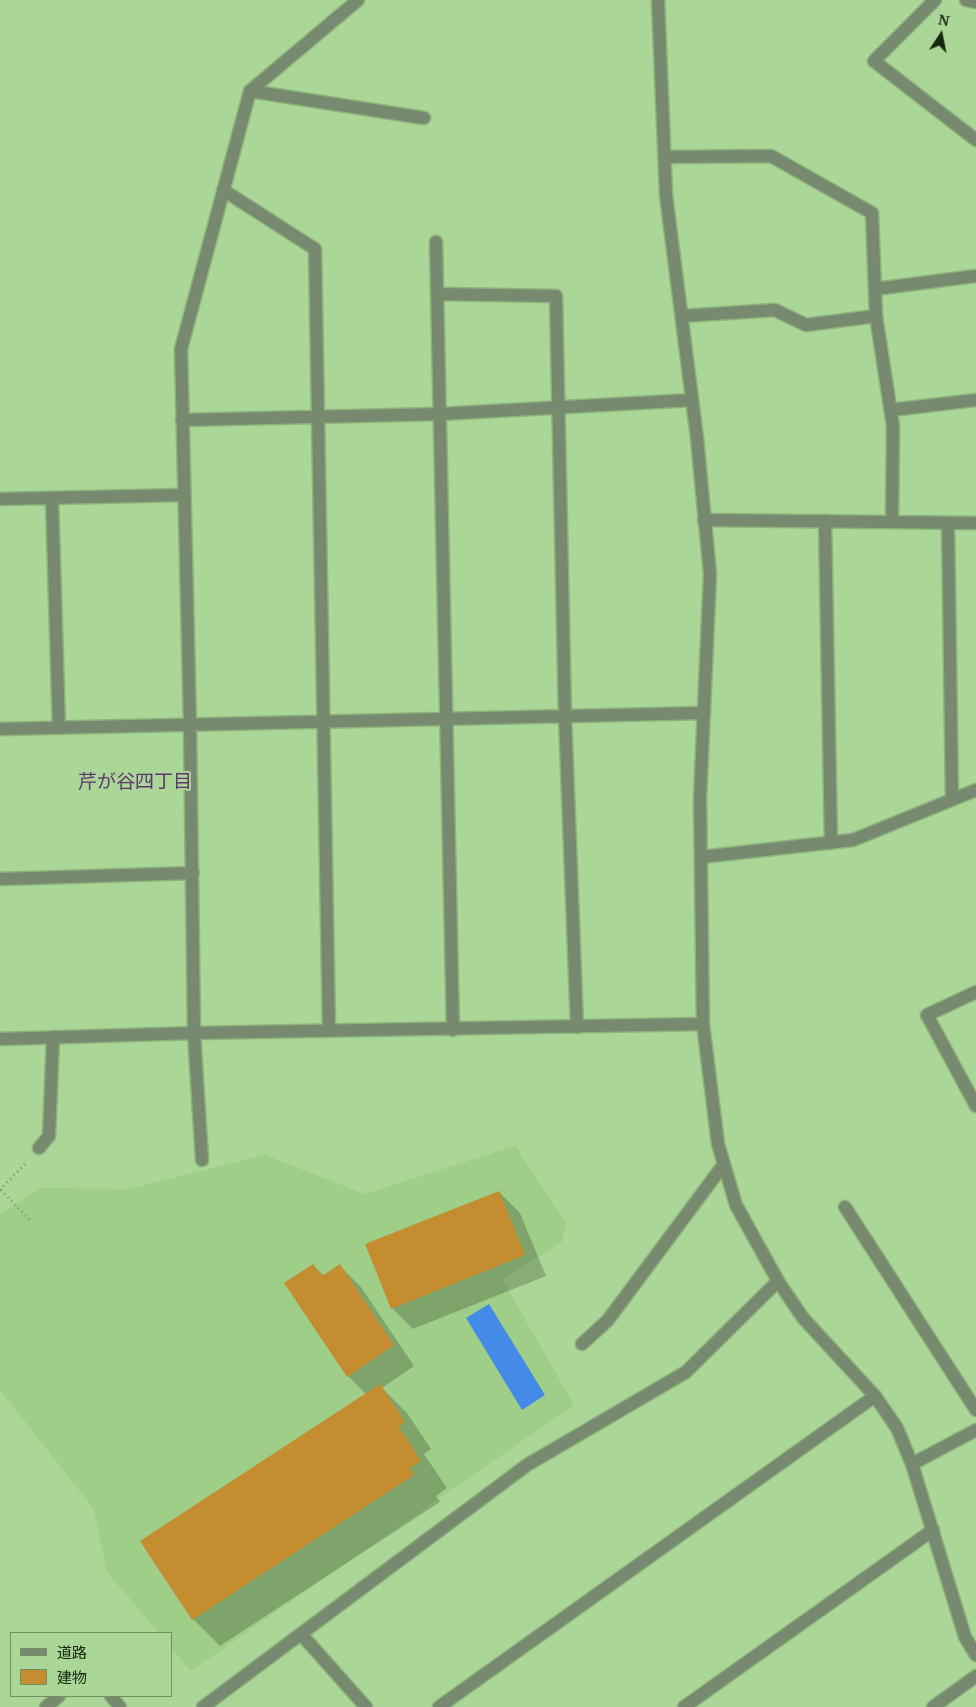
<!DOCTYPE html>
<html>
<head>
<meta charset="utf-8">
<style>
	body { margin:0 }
	#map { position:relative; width:976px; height:1707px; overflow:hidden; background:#aad697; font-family:"Noto Serif","Noto Sans JP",serif }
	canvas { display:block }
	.legend { position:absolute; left:10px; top:1632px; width:162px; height:65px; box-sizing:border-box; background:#aad697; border:1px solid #6f9061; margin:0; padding:6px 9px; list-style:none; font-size:15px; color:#17270f }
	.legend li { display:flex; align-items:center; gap:10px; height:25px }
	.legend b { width:25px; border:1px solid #6f9061 }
	.north { position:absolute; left:916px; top:10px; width:50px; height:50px; -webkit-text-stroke:4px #aad697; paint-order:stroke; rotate:11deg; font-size:14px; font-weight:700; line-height:20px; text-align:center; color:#17270f }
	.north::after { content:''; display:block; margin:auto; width:18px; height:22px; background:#17270f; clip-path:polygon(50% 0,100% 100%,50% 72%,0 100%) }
</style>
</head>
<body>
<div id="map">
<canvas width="976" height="1707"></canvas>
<ul class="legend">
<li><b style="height:6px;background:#77896f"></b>道路</li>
<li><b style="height:14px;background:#c48d30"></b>建物</li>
</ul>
<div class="north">N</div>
</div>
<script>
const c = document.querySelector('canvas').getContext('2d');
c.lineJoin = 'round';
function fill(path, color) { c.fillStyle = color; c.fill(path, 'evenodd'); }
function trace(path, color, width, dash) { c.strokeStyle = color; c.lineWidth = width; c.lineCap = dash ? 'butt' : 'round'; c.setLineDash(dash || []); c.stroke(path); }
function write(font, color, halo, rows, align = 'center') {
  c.font = font + ' "Noto Serif","Noto Sans JP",serif'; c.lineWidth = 4; c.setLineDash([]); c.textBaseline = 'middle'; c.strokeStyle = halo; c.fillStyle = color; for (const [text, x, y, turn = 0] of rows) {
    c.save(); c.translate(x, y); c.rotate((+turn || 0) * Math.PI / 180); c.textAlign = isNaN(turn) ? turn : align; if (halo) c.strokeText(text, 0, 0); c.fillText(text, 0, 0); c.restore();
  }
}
fill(new Path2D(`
	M515 1146 566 1223 562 1242 502 1279 574 1405 191 1671 171 1648V1633H159L107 1572 94 1509 0 1390V1214L41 1188 129 1189 265 1155 365 1194Z`), '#9ece88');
fill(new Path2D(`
	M489 1304 545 1395 522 1410 466 1318Z`), '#448be7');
fill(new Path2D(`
	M499 1192 520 1213 546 1276 413 1329 392 1308Z
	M313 1265 324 1276 340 1266 361 1287 414 1366 382 1388 407 1413 431 1449 424 1454 447 1488 436 1496 440 1502 220 1646 193 1619 142 1541 366 1394 348 1376Z`), '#0003');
fill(new Path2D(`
	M499 1191 525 1255 391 1309 365 1244Z
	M313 1264 322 1276 340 1264 394 1345 347 1377 284 1283Z
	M380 1384 405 1422 398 1426 421 1461 410 1468 414 1475 192 1620 140 1541Z`), '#c48d30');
const service = new Path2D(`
	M682 316 775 310 806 325 876 316
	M39 1148 49 1136 53 1037
	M582 1344 608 1320 724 1164`);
const minor = new Path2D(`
	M935 0 874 61 976 140
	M966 0 976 2
	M250 91 358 0
	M665 157 771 156 872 213 876 316 893 426 892 522
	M223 190 315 249 329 1030
	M436 242 453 1030
	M875 289 976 276
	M437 294 556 296 565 716 577 1027
	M891 410 976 400
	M182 420 440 414 692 400
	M0 499 184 495
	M52 500 59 728
	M704 520 976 523
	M825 521 831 843
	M948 523 952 800
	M0 729 704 713
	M701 857 853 840 976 790
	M0 879 193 873
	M976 992 927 1015 976 1106
	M0 1039 194 1033 703 1024
	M202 1160 194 1033 190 725 181 349 250 91 424 118
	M845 1207 976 1410
	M912 1464 976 1430
	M301 1634 366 1707
	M111 1696 120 1707
	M46 1707 59 1696
	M439 1707 875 1396
	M684 1707 933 1530
	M933 1707 976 1676`);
const tertiary = new Path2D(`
	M658 0 666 195 697 438 710 574 700 798 703 1024 718 1144 736 1205 778 1281 803 1318 875 1396 897 1428 912 1464 965 1637 976 1655
	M203 1707 527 1465 686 1372 778 1281`);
trace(service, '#8db37c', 15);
trace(minor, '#8db37c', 15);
trace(tertiary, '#8db37c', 15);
trace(new Path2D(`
	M0 1190 25 1164
	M1 1190 31 1221`), '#739564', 3, [1, 4]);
trace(service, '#77896f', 12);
trace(minor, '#77896f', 12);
trace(tertiary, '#77896f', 12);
write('19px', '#5f376e', '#aad697', [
	["芹が谷四丁目",135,783]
]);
</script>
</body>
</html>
